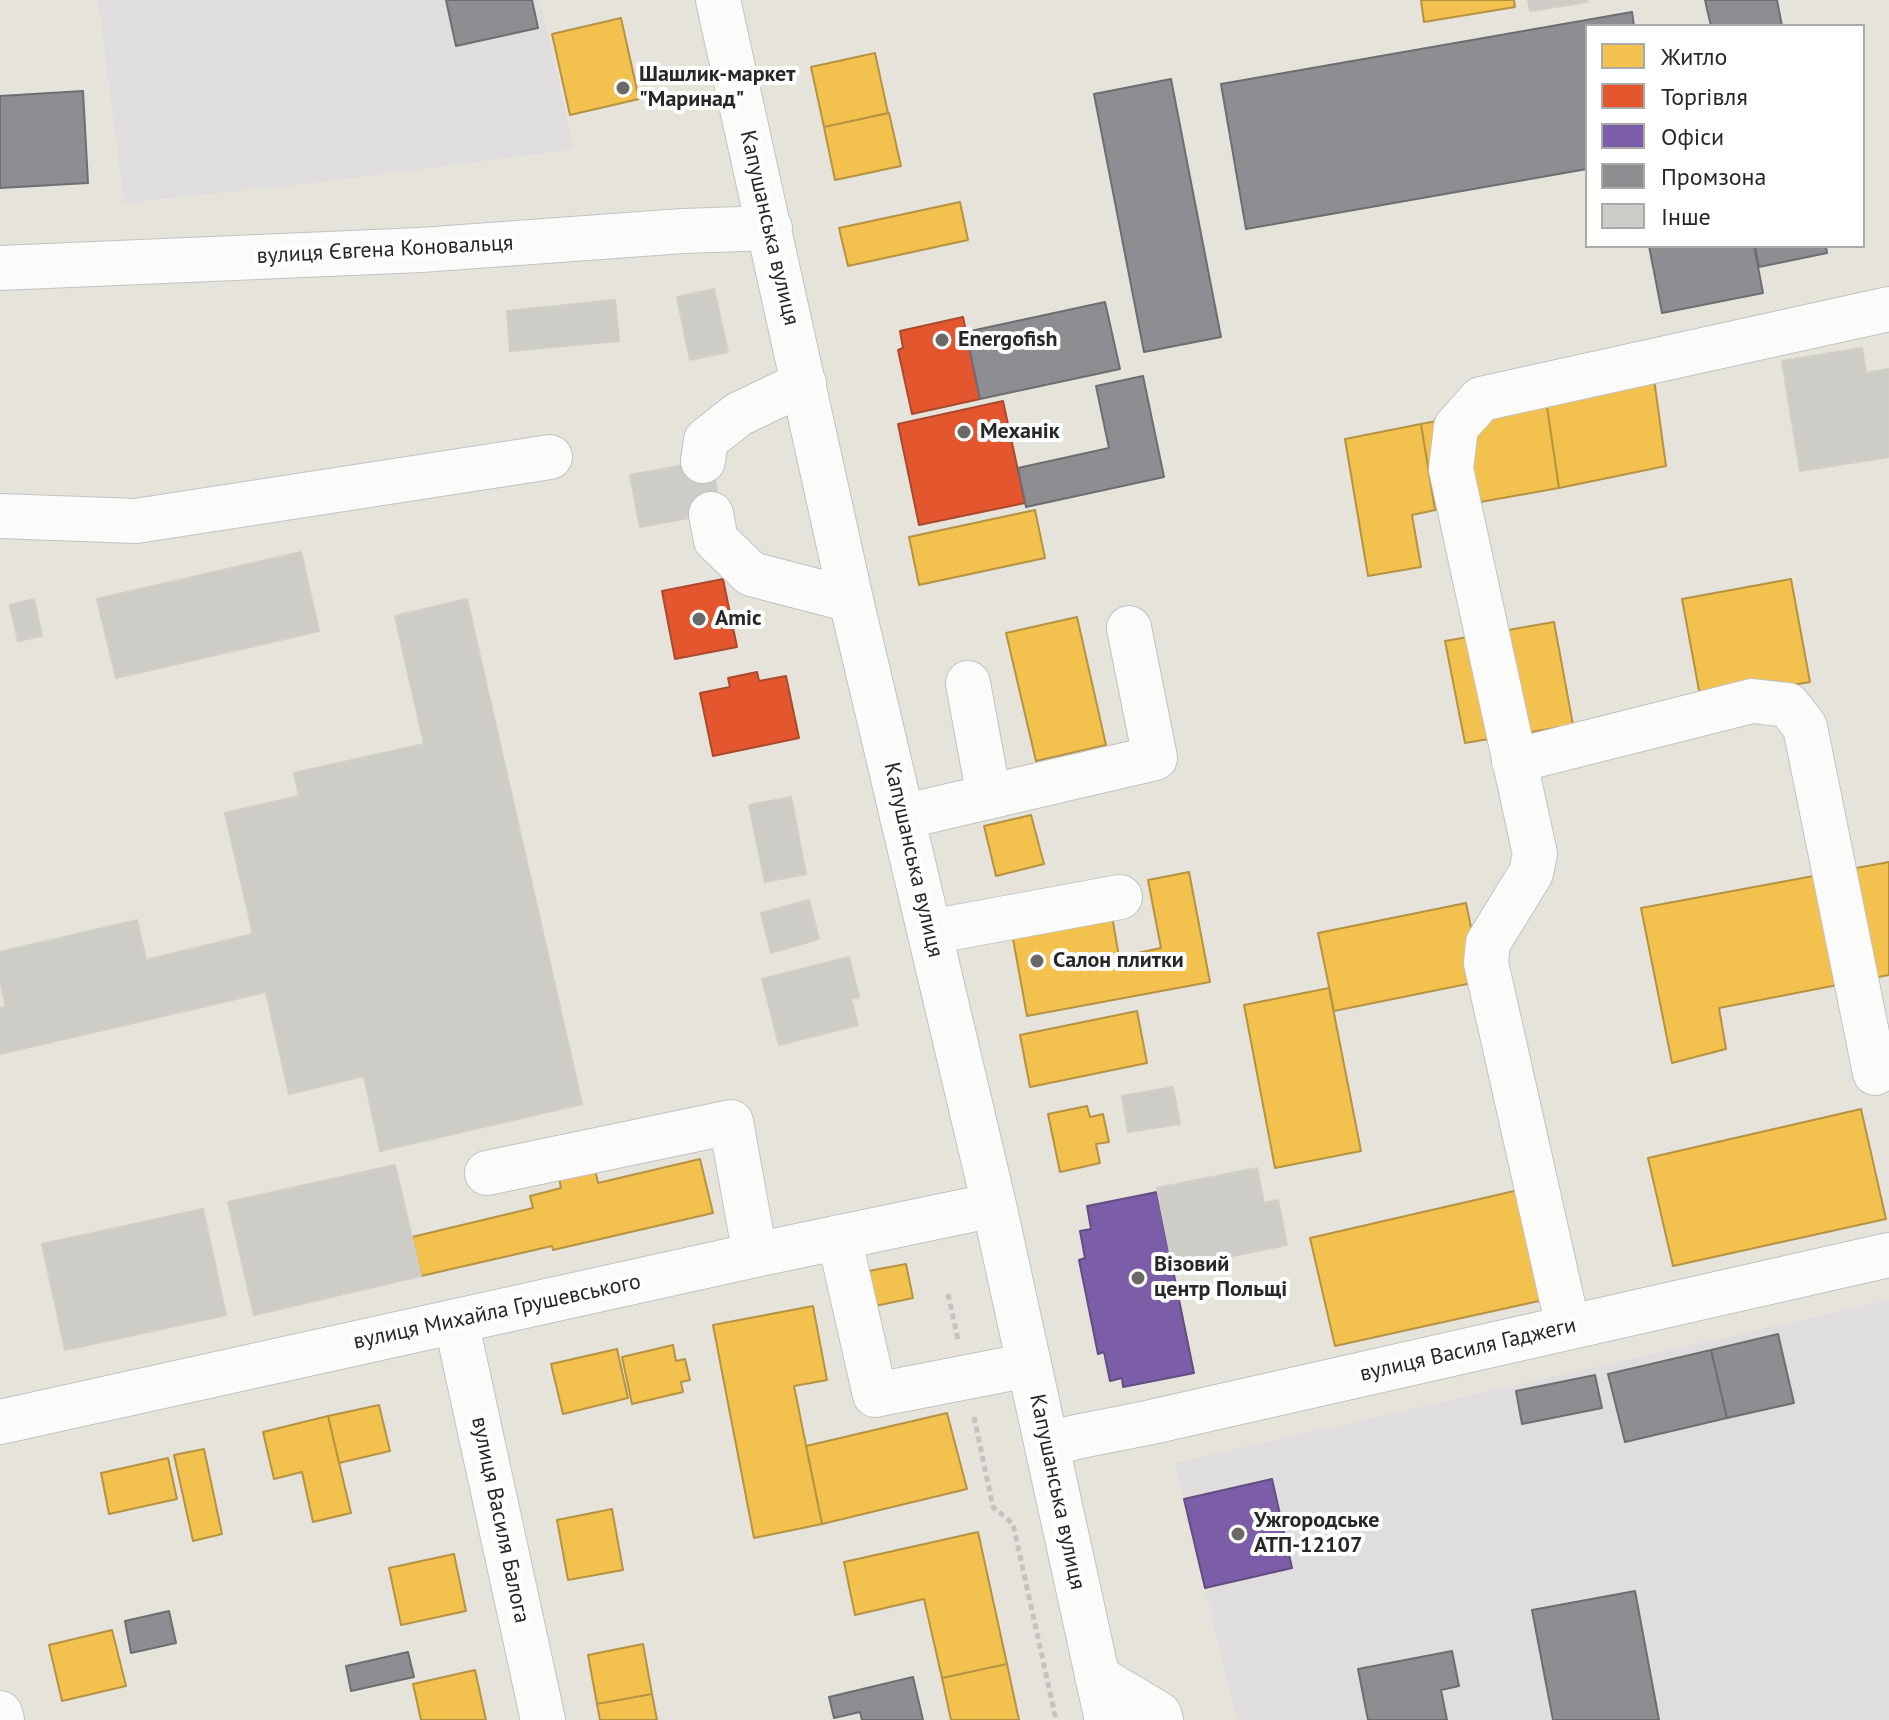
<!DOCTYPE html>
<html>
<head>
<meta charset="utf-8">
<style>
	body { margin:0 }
	#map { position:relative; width:1889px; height:1720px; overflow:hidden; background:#e6e3db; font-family:"PT Sans",sans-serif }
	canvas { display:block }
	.legend { position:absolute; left:1585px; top:24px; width:280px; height:224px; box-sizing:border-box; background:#fff; border:2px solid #a9a9a9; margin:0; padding:10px 14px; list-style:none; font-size:24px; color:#272727 }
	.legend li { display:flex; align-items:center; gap:16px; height:40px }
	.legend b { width:40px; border:2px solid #a9a9a9 }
</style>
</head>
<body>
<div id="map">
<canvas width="1889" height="1720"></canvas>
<ul class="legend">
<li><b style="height:22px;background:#f2c14e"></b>Житло</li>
<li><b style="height:22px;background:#e4572e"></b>Торгівля</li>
<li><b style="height:22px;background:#7b5ea7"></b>Офіси</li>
<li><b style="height:22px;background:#8d8d92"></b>Промзона</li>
<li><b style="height:22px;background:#ceccc7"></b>Інше</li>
</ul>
</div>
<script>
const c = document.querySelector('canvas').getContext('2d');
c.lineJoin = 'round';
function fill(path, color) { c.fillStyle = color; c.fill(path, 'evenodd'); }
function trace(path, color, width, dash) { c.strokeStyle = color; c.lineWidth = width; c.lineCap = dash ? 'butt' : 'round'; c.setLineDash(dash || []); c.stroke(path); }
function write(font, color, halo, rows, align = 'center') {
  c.font = font + ' "PT Sans",sans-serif'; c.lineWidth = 8; c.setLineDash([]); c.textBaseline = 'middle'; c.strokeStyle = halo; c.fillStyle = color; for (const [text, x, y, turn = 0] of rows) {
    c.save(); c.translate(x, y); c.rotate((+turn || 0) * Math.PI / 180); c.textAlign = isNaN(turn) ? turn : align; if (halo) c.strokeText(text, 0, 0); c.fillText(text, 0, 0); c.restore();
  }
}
fill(new Path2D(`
	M98 0H540L574 149 322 182 124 203Z
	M1889 1300V1720H1237L1175 1463Z`), '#e0dddf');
const homes = new Path2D(`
	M1421 0H1514L1515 7 1424 22Z
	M621 18 639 99 570 115 552 34Z
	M875 53 888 113 824 127 811 67Z
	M889 113 901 166 835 180 824 127Z
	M960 202 968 240 848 266 839 228Z
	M1654 379 1666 466 1559 488 1546 400Z
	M1546 400 1559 488 1435 510 1421 424Z
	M1421 424 1435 510 1412 515 1421 567 1368 576 1345 439Z
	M1035 510 1045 558 919 585 909 537Z
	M1791 579 1810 682 1701 701 1682 599Z
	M1077 617 1106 745 1036 761 1006 633Z
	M1554 622 1573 725 1465 743 1445 641Z
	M1031 815 1044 864 996 876 984 826Z
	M1889 862V975L1719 1008 1726 1049 1672 1063 1641 908Z
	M1189 872 1210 982 1027 1016 1011 928 1111 910 1119 957 1161 948 1148 880Z
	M1466 903 1482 981 1334 1011 1318 933Z
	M1329 988 1361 1151 1275 1168 1244 1005Z
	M1137 1011 1147 1063 1030 1087 1020 1035Z
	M1087 1106 1090 1117 1103 1114 1109 1142 1096 1144 1100 1163 1060 1172 1048 1114Z
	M1861 1109 1886 1219 1673 1266 1648 1158Z
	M700 1159 713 1213 553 1250 552 1246 421 1276 412 1237 533 1208 530 1196 561 1188 558 1173 594 1165 598 1183Z
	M1523 1189 1548 1299 1335 1346 1310 1238Z
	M906 1264 913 1298 870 1307 863 1272Z
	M813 1306 827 1380 794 1386 822 1524 754 1538 713 1325Z
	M673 1345 676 1361 685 1359 690 1380 681 1382 683 1392 632 1404 622 1357Z
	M617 1349 628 1398 563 1414 551 1364Z
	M379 1405 390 1451 339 1463 328 1416Z
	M947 1413 967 1489 822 1524 806 1446Z
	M328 1416 351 1513 313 1522 302 1472 274 1479 263 1432Z
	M204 1449 222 1534 193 1541 174 1455Z
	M168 1458 177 1499 109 1514 101 1473Z
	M612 1509 623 1570 568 1580 557 1520Z
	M978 1532 1007 1664 942 1678 924 1599 855 1615 844 1562Z
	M454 1554 466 1611 401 1625 389 1568Z
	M112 1630 126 1686 62 1701 49 1645Z
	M643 1644 652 1694 597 1704 588 1655Z
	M1007 1664 1019 1720H951L942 1678Z
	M475 1670 486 1720H421L413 1684Z
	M652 1694 657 1720H600L597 1704Z`);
fill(homes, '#f2c14e');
trace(homes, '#b59342', 2);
const shops = new Path2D(`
	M963 317 980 399 912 414 898 350 903 348 900 331Z
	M1003 401 1025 503 919 525 898 424Z
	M723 579 737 647 675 659 662 591Z
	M757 672 759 681 786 676 799 738 713 756 700 693 730 687 728 678Z`);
fill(shops, '#e4572e');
trace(shops, '#ab492c', 2);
const offices = new Path2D(`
	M1157 1192 1194 1373 1123 1387 1122 1378 1110 1381 1104 1352 1098 1354 1079 1260 1085 1258 1080 1231 1091 1229 1087 1206Z
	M1272 1479 1292 1568 1205 1588 1184 1499Z`);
fill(offices, '#7b5ea7');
trace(offices, '#624e81', 2);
const industry = new Path2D(`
	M446 0H532L538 28 456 46Z
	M1705 0H1777L1782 26H1711Z
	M1632 12 1634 26H1587V169L1246 229 1221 84Z
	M1171 79 1221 337 1144 352 1094 94Z
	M83 91 88 183 0 188V96Z
	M1649 246H1754L1763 293 1662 313Z
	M1755 246H1826L1827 253 1759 267Z
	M1105 302 1120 369 980 399 966 332Z
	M1143 376 1164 477 1026 507 1018 468 1109 448 1096 386Z
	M1778 1334 1794 1403 1727 1418 1711 1350Z
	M1711 1350 1727 1418 1625 1442 1608 1374Z
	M1595 1375 1602 1408 1522 1424 1516 1391Z
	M1635 1591 1659 1720H1553L1532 1610Z
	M169 1611 176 1643 131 1653 125 1621Z
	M1452 1651 1459 1686 1441 1690 1447 1720H1368L1358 1669Z
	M408 1652 414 1677 351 1691 346 1666Z
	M913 1677 923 1720H862L860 1712 834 1718 829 1697Z`);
fill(industry, '#8d8d92');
trace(industry, '#6e6e72', 2);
const building = new Path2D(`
	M1528 0H1586L1587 2 1530 11Z
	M714 289 728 352 690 360 677 297Z
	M615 300 619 341 510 351 507 311Z
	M1862 348 1866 373 1889 369V457L1800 471 1782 361Z
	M711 460 721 512 640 527 630 475Z
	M301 552 319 631 116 678 97 599Z
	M34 599 42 636 18 641 10 605Z
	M467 599 582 1104 380 1151 364 1076 289 1094 266 992 0 1054V1008L6 1007 0 980V952L137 920 146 960 253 934 225 813 299 796 294 773 424 744 395 616Z
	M791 797 806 874 765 882 749 805Z
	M809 900 819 939 771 953 761 913Z
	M849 957 859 997 851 999 858 1025 779 1045 762 979Z
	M1173 1087 1180 1124 1128 1132 1122 1096Z
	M395 1165 421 1276 254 1315 228 1202Z
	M1257 1168 1264 1203 1278 1200 1287 1245 1173 1268 1157 1188Z
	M203 1209 226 1315 65 1350 42 1244Z`);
fill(building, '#ceccc7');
trace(building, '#d1cec8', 2);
const minor = new Path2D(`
	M718 0 851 600 994 1205 1107 1720
	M0 268 421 250 683 231 770 228
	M703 461 706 440 739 414 804 383
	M711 514 716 540 751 574 851 600
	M0 516 136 521 550 457
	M968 683 989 797
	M1514 761 1752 701 1788 705 1805 727 1875 1073
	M902 817 1155 758 1129 628
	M930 932 1120 897
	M487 1173 731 1122 755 1255
	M839 1237 875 1395 1029 1365
	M456 1321 543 1720
	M1568 1327 1486 963 1488 943 1531 873 1535 854 1451 469 1456 427 1481 399 1889 309
	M0 1422 755 1255 994 1205
	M1047 1445 1076 1437 1147 1423 1889 1255
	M1097 1677 1159 1714 1161 1720
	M0 1713 2 1720`);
trace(minor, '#c3c2c1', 46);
trace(new Path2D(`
	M948 1294 958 1340
	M974 1417 993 1507 1013 1524 1056 1720`), '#c4c3c2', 5, [6, 4]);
trace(minor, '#fbfbfa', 44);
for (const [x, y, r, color] of [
	[623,88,8,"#6a6966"],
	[942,340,8,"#6a6966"],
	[964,432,8,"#6a6966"],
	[699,619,8,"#6a6966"],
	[1037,961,8,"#6a6966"],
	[1138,1278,8,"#6a6966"],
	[1238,1534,8,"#6a6966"]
]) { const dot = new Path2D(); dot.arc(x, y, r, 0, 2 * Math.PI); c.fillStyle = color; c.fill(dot); trace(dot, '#fff', 3); }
write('bold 22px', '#272727', '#fff', [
	["Шашлик-маркет",639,75],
	["\"Маринад\"",639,100],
	["Energofish",958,340],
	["Механік",980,432],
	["Amic",715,619],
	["Салон плитки",1053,961],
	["Візовий",1154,1265],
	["центр Польщі",1154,1290],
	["Ужгородське",1254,1521],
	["АТП-12107",1254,1546]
], 'left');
write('22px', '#272727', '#fff', [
	["Капушанська вулиця",769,228,77],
	["вулиця Євгена Коновальця",385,250,-3],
	["Капушанська вулиця",913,860,77],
	["вулиця Михайла Грушевського",497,1312,-12],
	["вулиця Василя Гаджеги",1468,1350,-13],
	["Капушанська вулиця",1057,1492,78],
	["вулиця Василя Балога",500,1520,78]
]);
</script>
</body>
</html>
